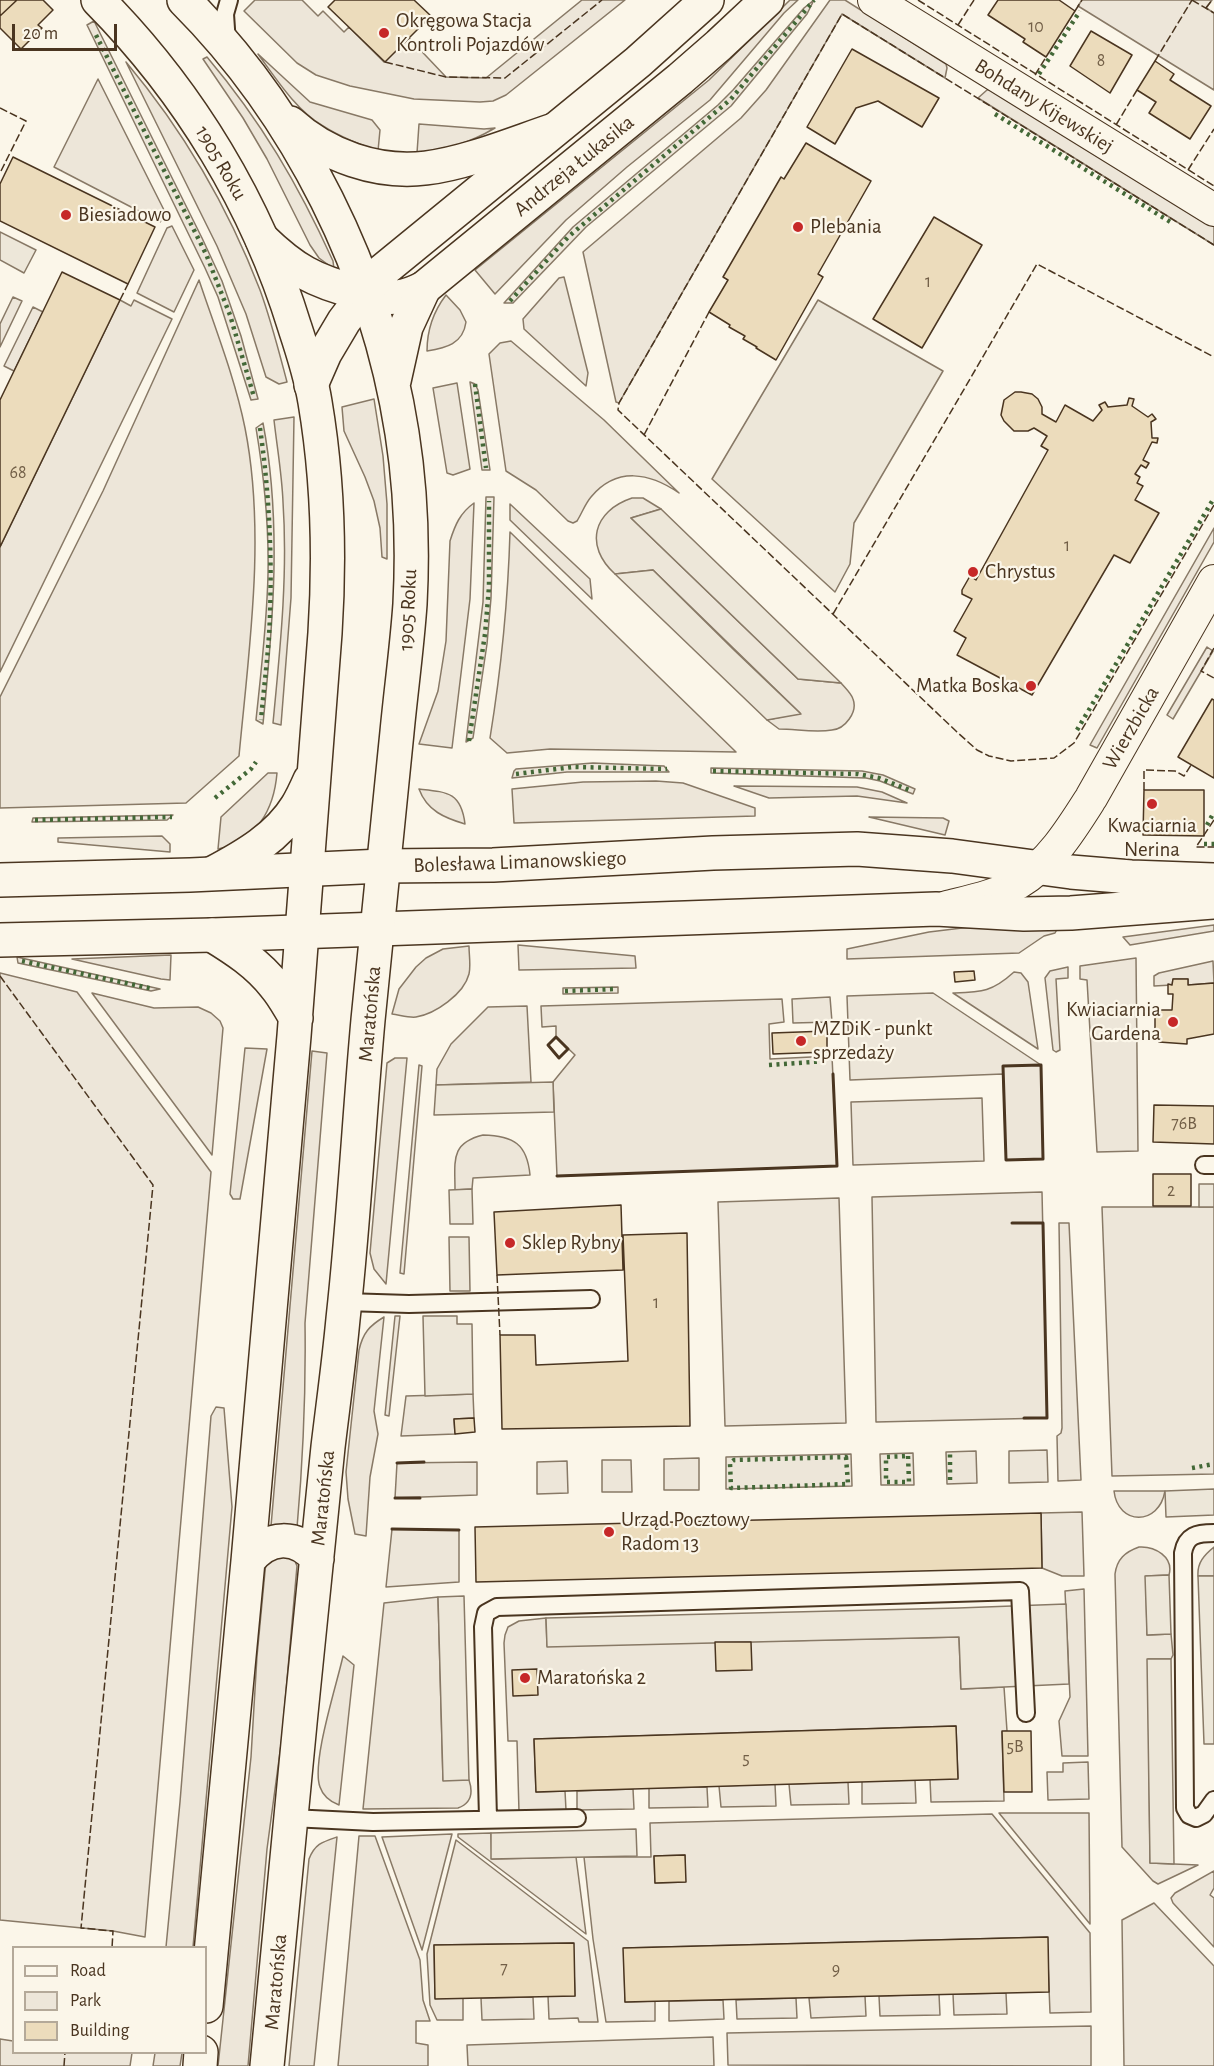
<!DOCTYPE html>
<html>
<head>
<meta charset="utf-8">
<style>
	body { margin:0 }
	#map { position:relative; width:1214px; height:2066px; overflow:hidden; background:#fbf6e9; font-family:"Alegreya Sans",sans-serif }
	canvas { display:block }
	.legend { position:absolute; left:12px; top:1946px; width:195px; height:108px; box-sizing:border-box; background:#fbf6e9; border:2px solid #b4a999; margin:0; padding:8px 10px; list-style:none; font-size:18px; color:#4a3520 }
	.legend li { display:flex; align-items:center; gap:12px; height:30px }
	.legend b { width:30px; border:2px solid #b4a999 }
	.scale { position:absolute; left:12px; top:24px; width:105px; height:27px; box-sizing:border-box; border:3px solid #4a3520; border-top:0; padding-left:8px; font-size:18px; line-height:21px; white-space:nowrap; color:#4a3520; -webkit-text-stroke:4px #fbf6e9; paint-order:stroke }
</style>
</head>
<body>
<div id="map">
<canvas width="1214" height="2066"></canvas>
<ul class="legend">
<li><b style="height:8px;background:#fbf6e9"></b>Road</li>
<li><b style="height:16px;background:#ede6d9"></b>Park</li>
<li><b style="height:16px;background:#ecdcbc"></b>Building</li>
</ul>
<div class="scale">20 m</div>
</div>
<script>
const c = document.querySelector('canvas').getContext('2d');
c.lineJoin = 'round';
function fill(path, color) { c.fillStyle = color; c.fill(path, 'evenodd'); }
function trace(path, color, width, dash) { c.strokeStyle = color; c.lineWidth = width; c.lineCap = dash ? 'butt' : 'round'; c.setLineDash(dash || []); c.stroke(path); }
function write(font, color, halo, rows, align = 'center') {
  c.font = font + ' "Alegreya Sans",sans-serif'; c.lineWidth = 4.5; c.setLineDash([]); c.textBaseline = 'middle'; c.strokeStyle = halo; c.fillStyle = color; for (const [text, x, y, turn = 0] of rows) {
    c.save(); c.translate(x, y); c.rotate((+turn || 0) * Math.PI / 180); c.textAlign = isNaN(turn) ? turn : align; if (halo) c.strokeText(text, 0, 0); c.fillText(text, 0, 0); c.restore();
  }
}
const green = new Path2D(`
	M255 0H302L318 16 323 11 344 32 349 27 384 62 409 38 446 77 486 78 582 0H625L506 95 493 101 480 102 414 99 350 86 316 75 297 63 244 11Z
	M790 0H798L784 13 710 100 627 167 566 220 495 294 475 270 709 80Z
	M814 0 807 14 731 106 586 227 513 303H504L573 227 718 105 733 90 804 8Z
	M830 0H845L946 64 947 68 945 78 842 14 619 403 616 402 583 252 741 118 766 90Z
	M1082 0H1212L1206 8 1214 13V90L1078 6Z
	M94 21 202 238 222 281 241 336 258 399 251 400 218 297 205 268 87 25Z
	M258 54 310 102 372 120 380 130 378 151C359 144 340 137 323 126 296 110 277 80 258 54Z
	M207 57C261 121 298 184 333 261L334 269 319 258 310 245 267 159 243 118 203 59Z
	M126 62C183 130 228 207 260 290 271 320 279 352 287 382L279 384 266 377 246 314 217 246Z
	M98 79 166 214 160 222 54 167Z
	M991 89 1214 226V245L978 98 987 90Z
	M419 124 484 129 495 128C466 145 449 148 417 153Z
	M172 226 194 270 174 312 137 293 167 228Z
	M564 277 588 373 586 386 524 329 523 319 559 278Z
	M199 280C215 328 235 378 245 428 266 534 249 649 239 756L186 803 0 808V697L103 491Z
	M446 295 460 310 466 322C463 344 446 348 427 351 427 330 433 312 446 295Z
	M13 297 22 301 0 347V324Z
	M120 300 131 306 134 300 172 319 0 672V547Z
	M33 307 43 312 14 371 4 366Z
	M511 341 604 420 679 493C650 473 617 466 591 497 585 504 582 513 577 521L573 523 568 521 536 490 506 471 489 354 500 343Z
	M470 382 475 384 478 390 490 470H482Z
	M457 383 470 469 453 475 447 473 433 388Z
	M374 399 383 456 387 504V559L382 557 380 528 374 501 365 477 344 431 342 407Z
	M294 417 291 598 281 725 273 723C280 650 288 576 283 502 282 475 277 447 274 420Z
	M263 423C282 523 273 624 263 724L256 720C261 672 267 623 268 574 269 525 264 476 256 428Z
	M486 497H494L491 598 487 644 473 738 466 742 483 602Z
	M632 498H643L661 509 631 518 798 679 841 683C845 688 851 693 853 699 858 712 845 729 832 730 815 733 796 729 779 729L767 720 800 713 653 570 615 574C584 546 593 511 632 498Z
	M474 503 470 599 452 748 419 744 438 691 446 641 450 541C455 525 460 513 474 503Z
	M510 504 590 579 592 599 510 520Z
	M1214 528V542L1097 748 1090 745Z
	M510 532 736 752 550 749 507 753 490 738C501 670 508 601 510 532Z
	M1207 647 1213 651 1173 719 1167 715Z
	M593 763 664 766 669 772H567L512 778 514 771 516 769Z
	M711 768 862 771 883 775 915 789 913 794 880 781 866 778 711 773Z
	M268 773H277C274 809 257 841 218 849L221 817Z
	M656 781 683 783 755 808V816L514 823 512 789 583 782Z
	M734 786 857 787 882 792 907 803 857 796 769 798Z
	M419 789C447 792 461 792 465 824 445 818 427 811 419 789Z
	M173 815 167 820 32 822 33 818Z
	M869 817 943 818 949 821 945 835Z
	M162 836 170 844V852L58 842V838Z
	M1060 924 1055 933 1044 936 1019 953 847 959V949L929 932 962 928Z
	M1214 925V931L1130 945 1123 937Z
	M518 945 635 956 636 968 519 970Z
	M469 946C469 955 471 966 469 974 464 994 435 1014 416 1017 409 1018 400 1015 392 1014L399 989 416 967 426 958 443 949Z
	M171 955 170 980 161 979 72 959Z
	M17 957 160 989 151 991 18 963Z
	M1136 958 1138 1151 1097 1152 1087 980 1080 979V966Z
	M1213 961 1214 983 1188 985V979H1173L1172 985 1154 986V976L1159 973Z
	M1068 967V978L1056 979 1060 1050 1056 1052 1053 1050 1045 978 1050 971Z
	M1014 972 1021 973 1028 982 1038 1049 953 993C982 992 992 992 1014 972Z
	M0 973 77 992 211 1172 145 1937 113 1931 0 1920Z
	M618 987V993L563 994V988Z
	M92 993 154 1008 198 1007 211 1013 220 1021 223 1028 212 1155Z
	M933 993 1041 1065 1043 1159 1006 1160 1003 1074 850 1080 847 996Z
	M830 997 832 1022 793 1023 792 999Z
	M782 999 784 1022 769 1024 770 1059 832 1056 837 1166 557 1176 553 1082 575 1055 556 1037V1026L542 1027 541 1006Z
	M527 1006 531 1082 436 1085 437 1069 451 1044 488 1007Z
	M245 1048 267 1049 240 1199H233L230 1194Z
	M312 1051 327 1053 305 1323C306 1392 303 1460 297 1528L273 1527 271 1526Z
	M395 1058H407L386 1284 374 1269 370 1253 387 1063Z
	M419 1065 422 1066 404 1274 400 1273Z
	M982 1098 984 1161 853 1165 851 1102Z
	M483 1135C514 1136 527 1144 530 1175L473 1178 472 1189 455 1190C455 1161 450 1143 483 1135Z
	M1042 1192 1047 1418 876 1422 872 1197Z
	M839 1198 846 1423 725 1426 718 1202Z
	M1102 1207H1214V1474L1112 1476Z
	M1059 1223H1069L1081 1480 1058 1481 1057 1436 1061 1433 1062 1428Z
	M395 1316H400L389 1416 385 1415Z
	M384 1317 374 1411 378 1434 370 1477 366 1536 355 1534 348 1499 346 1472 359 1350C363 1333 369 1326 384 1317Z
	M473 1394 474 1418 454 1419 455 1434 401 1436 406 1396Z
	M216 1407 224 1408 232 1507 193 1947H166L180 1802 211 1416Z
	M1047 1450 1048 1482 1009 1483V1451Z
	M976 1451 977 1483 947 1484 946 1452Z
	M913 1453 914 1485H881L880 1454Z
	M851 1454 852 1486 726 1489V1457Z
	M699 1458V1490H664V1459Z
	M602 1460H631L632 1492H602Z
	M567 1461 568 1493 537 1494V1462Z
	M477 1462V1495L395 1498 397 1463Z
	M1114 1491H1165C1159 1526 1118 1526 1114 1491Z
	M1082 1512 1084 1576H1062L1042 1568 1041 1513Z
	M392 1529 459 1530V1582L386 1587Z
	M1139 1547C1155 1546 1174 1557 1169 1575L1146 1576 1147 1635 1171 1634 1173 1655 1171 1659H1148L1150 1863 1198 1865 1158 1884 1153 1881 1122 1847 1115 1574C1117 1559 1125 1552 1139 1547Z
	M1214 1547V1576H1198C1197 1563 1204 1555 1214 1547Z
	M281 1554 294 1559 297 1566 282 1737 267 1849 248 2066H218L251 1757 257 1656 266 1561Z
	M1084 1589 1088 1756H1062L1059 1721 1070 1697 1065 1591Z
	M438 1597 443 1780H469C473 1792 472 1803 458 1808L363 1809 384 1603Z
	M546 1618 547 1646 959 1637 961 1689 1004 1687 1007 1731 1002 1732 1004 1801 931 1802 930 1779 958 1778 956 1726 534 1739 536 1792 565 1791 566 1810 519 1812 517 1741H508L504 1643 505 1635 508 1627 519 1621Z
	M343 1656 354 1665 339 1805C331 1802 323 1796 320 1787 311 1763 337 1684 343 1656Z
	M1088 1762 1089 1799 1048 1800 1047 1772H1063V1763Z
	M915 1780 916 1803 862 1804V1781Z
	M848 1782 849 1804 791 1805 789 1784Z
	M775 1784 776 1806 721 1807 719 1786Z
	M707 1787 708 1807 649 1808V1788Z
	M633 1789 634 1809 577 1810V1791Z
	M999 1813H1089L1090 1924Z
	M992 1814 1090 1933 1091 2012 1050 2013 1047 1937 624 1948 625 2002 655 2001V2021L606 2022 593 1939 584 1857H651L650 1823ZM685 1855V1882L655 1883 654 1856Z
	M491 1833 492 1859 576 1857 586 1934 458 1837V1834Z
	M452 1834 422 1950 382 1837Z
	M359 1836H375L420 1960 423 2000 430 2021H416V2043L428 2045V2066H338Z
	M337 1837 314 2066H289L309 1859C315 1844 322 1842 337 1837Z
	M456 1840 588 1941 598 2022H579L578 2018 549 2019 548 1996H575L573 1943 434 1945 435 1998H463V2020H437L430 2005 427 1954Z
	M1214 1871V1888L1210 1895 1214 1898V1947L1173 1903 1171 1898 1175 1893Z
	M1154 1903 1214 1966V2066H1124L1122 1920Z
	M1006 1993 1007 2014 954 2015 953 1994Z
	M939 1994 940 2015 880 2016 879 1996Z
	M865 1996 866 2016 811 2018 809 1998Z
	M533 1997 534 2019 482 2020 481 1998Z
	M796 1998 797 2018 737 2019 736 2000Z
	M723 2000 724 2019 669 2021V2001Z
	M1091 2026V2066L728 2065 727 2033Z
	M0 2039 13 2041 14 2052 132 2053 130 2066H0Z
	M155 2053H182L180 2066H153Z`);
fill(green, '#ede6d9');
trace(green, '#887966', 1.5);
const parking = new Path2D(`
	M0 232 36 250 24 273 0 260Z
	M818 300 943 371 854 523 850 564 835 592 712 479Z
	M661 509 841 683 798 679 631 518Z
	M653 570 734 650 801 714 767 720 615 574Z
	M553 1082 554 1112 434 1115 436 1085Z
	M1199 1184H1214V1207H1199Z
	M472 1189 473 1224H450L449 1190Z
	M449 1237H469L470 1291H450Z
	M423 1316H457V1324H472L473 1394 425 1396Z
	M1214 1489V1515L1166 1517 1165 1491Z
	M1169 1575 1171 1634 1147 1635 1145 1576Z
	M1198 1576H1214V1744H1204Z
	M464 1596 469 1780 443 1781 438 1597Z
	M1066 1604 1069 1684 961 1689 959 1637 547 1647 546 1618 958 1608Z
	M1147 1659H1171L1174 1864 1150 1863Z
	M636 1829 637 1856 491 1859V1833Z
	M713 2037 714 2066H468L467 2045Z`);
fill(parking, '#ede7d9');
trace(parking, '#887966', 1.5);
const building = new Path2D(`
	M0 0H17L0 16Z
	M17 0H43L53 10 38 25 42 28 21 49 0 28V16Z
	M335 0H414L431 16 385 62 328 7Z
	M998 0H1059L1075 11 1046 57 1023 42 1025 39 988 15Z
	M1091 31 1132 55 1110 93 1070 66Z
	M852 49 939 98 922 127 878 101 856 108 835 144 807 127Z
	M1155 61 1174 74 1170 80 1211 106 1190 139 1149 113 1156 102 1137 90Z
	M806 143 871 181 818 274 823 277 776 360 756 348 757 347 743 339 745 336 729 327 730 325 709 312 728 280 723 277 781 177 784 179Z
	M13 157 155 227 128 284 0 221V184Z
	M934 217 982 245 922 348 873 319Z
	M62 272 120 300 0 547V400Z
	M1015 392H1021L1032 394 1038 399 1042 407V414L1056 422 1065 405 1093 421 1102 410 1099 405 1105 402 1108 407 1127 405 1129 398 1134 399 1132 406 1148 417 1152 414 1156 419 1151 422 1152 438H1158L1157 443 1152 442 1143 460 1149 463 1146 468 1141 465 1135 474 1140 477 1137 483 1143 486 1135 500 1159 513 1130 563 1114 555 1032 695 957 655 966 638 954 631 972 599 962 594V590L970 576 976 580 1048 450 1041 446 1047 436 1034 428 1028 431H1014L1004 421 1001 415 1004 400Z
	M1212 699 1214 700V778L1178 757Z
	M1144 790H1204V836L1143 835Z
	M974 971 975 980 955 982 954 972Z
	M1173 979H1188V985L1214 983V1034L1187 1039V1044L1159 1042V1038L1155 1037V1017L1159 1010H1172L1173 994H1168V984L1172 985Z
	M827 1031V1052L773 1054 772 1033Z
	M1154 1105 1214 1106V1144L1153 1142Z
	M1153 1174H1191V1206H1153Z
	M621 1205 623 1270 497 1275 494 1212Z
	M687 1233 690 1426 502 1429 500 1335H535L536 1365 628 1361 623 1235Z
	M474 1418 475 1432 455 1434 454 1419Z
	M1041 1513 1042 1568 476 1582 475 1527Z
	M715 1642H751L752 1670 716 1671Z
	M537 1669 538 1695 513 1696 512 1670Z
	M956 1726 958 1779 536 1792 534 1739Z
	M1002 1731H1031L1032 1792H1004Z
	M685 1855 686 1882 655 1883 654 1856Z
	M1048 1937 1049 1992 625 2002 623 1948Z
	M574 1943 575 1996 435 1999 434 1945Z`);
fill(building, '#ecdcbc');
trace(building, '#4a3520', 1.5);
const service = new Path2D(`
	M227 44 225 14 229 0
	M1204 1165H1214
	M345 1302 409 1304 591 1299
	M1214 1533C1197 1533 1186 1535 1183 1553L1185 1808 1189 1815 1196 1818 1204 1814 1214 1800
	M291 1818 373 1822 577 1818
	M488 1818 483 1627 486 1613 497 1607 1020 1591 1026 1713`);
const minor = new Path2D(`
	M874 0 1214 210
	M947 907C971 901 997 896 1018 883 1050 864 1072 828 1091 798L1214 581`);
const tertiary = new Path2D(`
	M262 239C294 270 314 281 357 292 371 295 384 299 398 297 407 296 416 292 424 288L680 79 719 45 767 0
	M311 385 325 353 344 321 381 272 638 62 707 0
	M0 880 190 875 382 866 493 865 713 853 857 849 952 856 1071 872 1131 877 1214 880
	M0 940 212 935 936 909 1024 914 1071 913 1214 902`);
const primary = new Path2D(`
	M98 0C189 92 257 204 295 328 303 352 311 377 315 402 328 479 330 556 325 633L294 1036 248 1561 206 2006
	M184 0C299 115 377 273 402 433 411 490 413 547 410 604 407 647 401 690 397 732 387 828 377 924 368 1020 359 1120 354 1220 343 1319 339 1362 333 1405 328 1447 306 1653 287 1860 267 2066
	M290 123C326 156 378 174 426 168 467 163 515 143 554 130
	M394 381 406 327 424 288
	M213 873C245 856 278 837 297 806 302 798 306 789 310 780
	M212 935C235 949 258 964 275 986 283 995 289 1007 296 1018
	M248 1561C268 1535 297 1534 317 1559
	M200 2066 201 2052`);
trace(service, '#4a3520', 20);
trace(minor, '#4a3520', 34);
trace(tertiary, '#4a3520', 36);
trace(primary, '#4a3520', 36);
trace(service, '#fbf6e9', 16);
trace(minor, '#fbf6e9', 32);
trace(tertiary, '#fbf6e9', 33);
trace(primary, '#fbf6e9', 33);
trace(new Path2D(`
	M96 35 206 254 230 315 254 397
	M1039 74 1080 11
	M995 114 1172 223
	M510 301 568 237 731 99 814 0
	M475 384 486 468
	M260 428C269 491 272 552 270 615 269 650 264 685 261 720
	M1077 730 1214 498
	M469 741 485 634 489 587V501
	M713 771 858 774 879 778 912 791
	M516 774 573 767 667 769
	M215 798 251 769 256 762
	M35 820 172 817
	M1207 825 1214 812
	M1204 844H1214
	M22 961 154 989
	M565 991 615 989
	M769 1065 826 1061
	M908 1456 909 1482H886V1457Z
	M846 1457 848 1484 731 1488 730 1463 734 1460Z
	M1192 1468 1214 1464
	M950 1480V1452`), '#436837', 4.5, [3, 4.5]);
trace(new Path2D(`
	M918 0 1214 186
	M1192 0 1214 13
	M1206 8 1212 0
	M1075 11 1082 0
	M958 25 974 0
	M1155 61 1192 0
	M385 62 446 77 505 78 602 0
	M1035 75 1046 57
	M0 108 26 121 0 173
	M1116 125 1137 90
	M1188 170 1214 129
	M1214 245 842 14 619 403 618 410 957 732 977 750 989 756 1011 761 1054 758 1074 743 1214 505
	M120 300 128 284
	M644 435 709 312
	M833 614 1037 264 1214 357
	M1214 648 1201 671 1214 678
	M1144 790V770L1175 771 1184 776 1191 765
	M1214 820 1196 847H1214
	M0 976 153 1185 81 1928 113 1931 112 1948
	M497 1275 500 1335
	M64 2066 65 2052`), '#4a3520', 1.5, [8, 3]);
trace(new Path2D(`
	M556 1037 568 1049 559 1058 548 1045Z
	M1041 1065 1043 1159 1006 1160 1003 1066Z
	M557 1176 837 1166 833 1074
	M1012 1223H1043L1047 1418H1024
	M397 1463 424 1462
	M395 1498H420
	M392 1529 459 1530`), '#4a3520', 3);
for (const [x, y, r, color] of [
	[384,33,6,"#c62828"],
	[66,215,6,"#c62828"],
	[798,227,6,"#c62828"],
	[973,572,6,"#c62828"],
	[1031,686,6,"#c62828"],
	[1152,804,6,"#c62828"],
	[1173,1022,6,"#c62828"],
	[801,1041,6,"#c62828"],
	[510,1243,6,"#c62828"],
	[609,1532,6,"#c62828"],
	[525,1678,6,"#c62828"]
]) { const dot = new Path2D(); dot.arc(x, y, r, 0, 2 * Math.PI); c.fillStyle = color; c.fill(dot); trace(dot, '#fbf6e9', 2); }
write('18px', '#725f47', null, [
	["10",1036,27],
	["8",1101,61],
	["1",928,282],
	["68",18,473],
	["1",1067,546],
	["76B",1184,1124],
	["2",1171,1191],
	["1",656,1303],
	["5B",1015,1747],
	["5",746,1759],
	["7",504,1969],
	["9",836,1970]
]);
write('21px', '#4a3520', '#fbf6e9', [
	["Okręgowa Stacja",396,21],
	["Kontroli Pojazdów",396,45],
	["Biesiadowo",78,215],
	["Plebania",810,227],
	["Chrystus",985,572],
	["Matka Boska",1019,686,"right"],
	["Kwaciarnia",1152,826,"center"],
	["Nerina",1152,850,"center"],
	["Kwiaciarnia",1161,1010,"right"],
	["Gardena",1161,1034,"right"],
	["MZDiK - punkt",813,1029],
	["sprzedaży",813,1053],
	["Sklep Rybny",522,1243],
	["Urząd Pocztowy",621,1520],
	["Radom 13",621,1544],
	["Maratońska 2",537,1678]
], 'left');
write('21px', '#4a3520', '#fbf6e9', [
	["Bohdany Kijewskiej",1044,106,32],
	["1905 Roku",221,163,60],
	["Andrzeja Łukasika",574,166,-39],
	["1905 Roku",408,610,-87],
	["Wierzbicka",1131,728,-60],
	["Bolesława Limanowskiego",520,862,-2],
	["Maratońska",370,1014,-85],
	["Maratońska",323,1498,-84],
	["Maratońska",276,1982,-85]
]);
</script>
</body>
</html>
